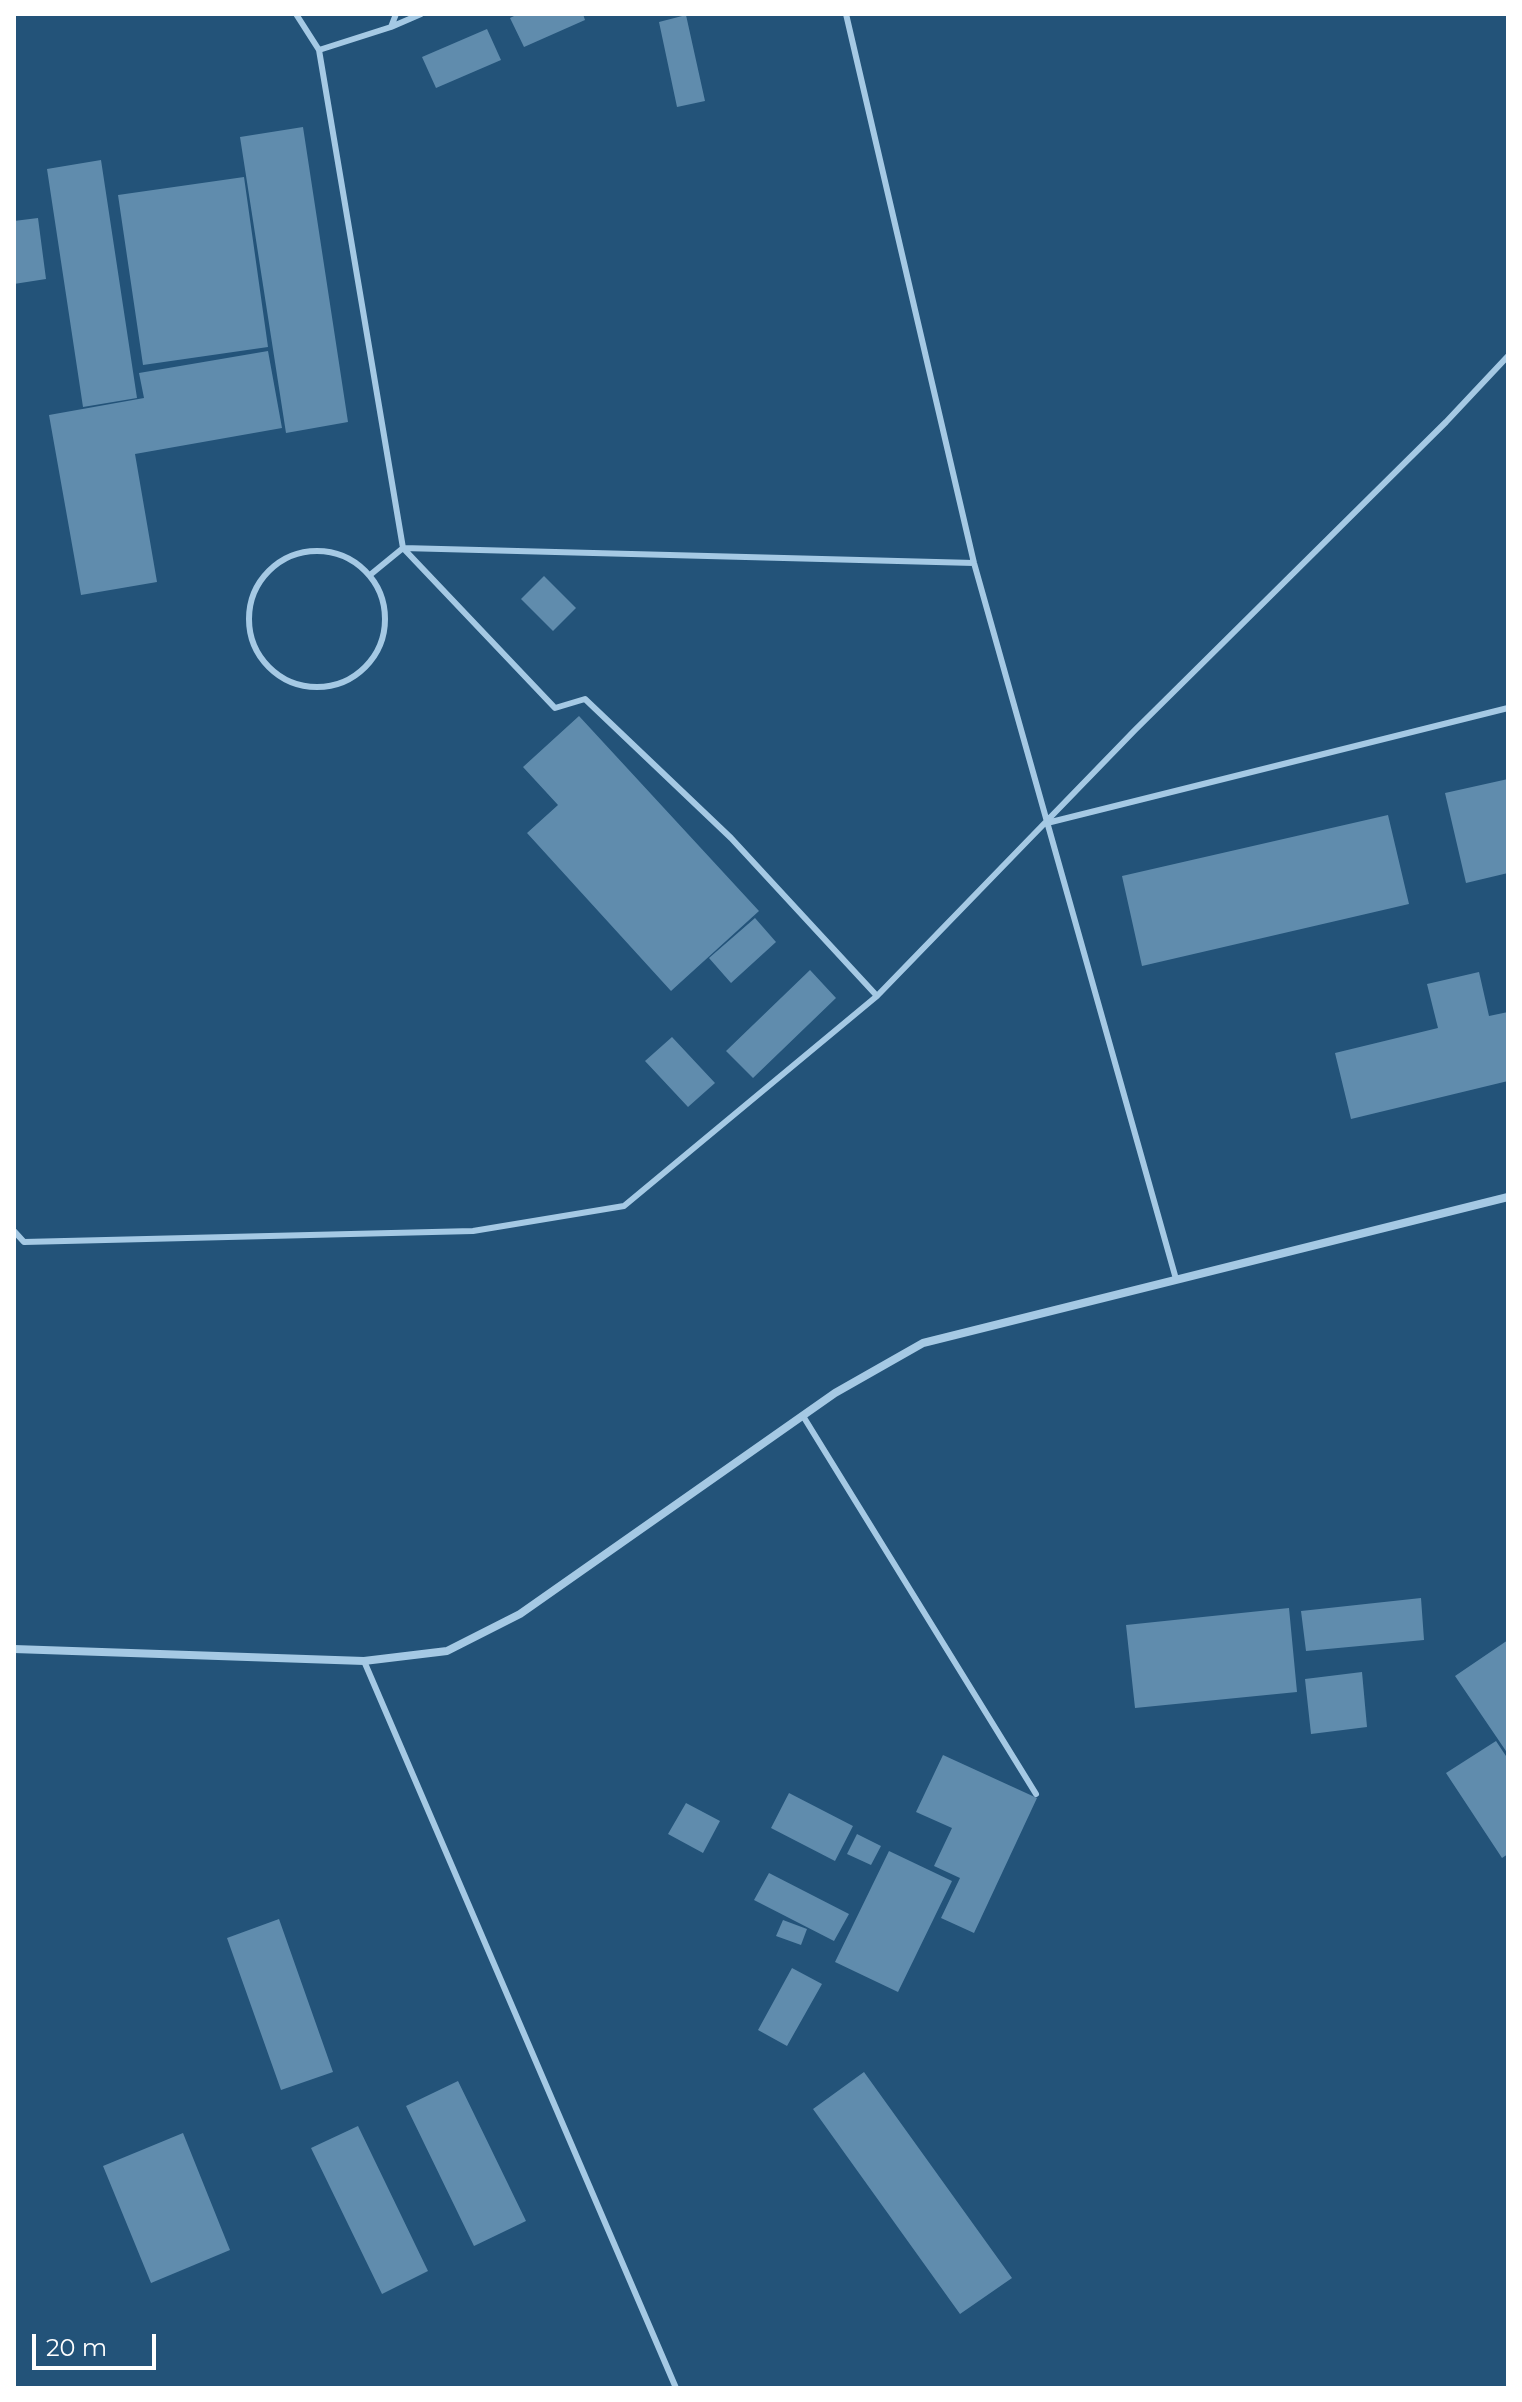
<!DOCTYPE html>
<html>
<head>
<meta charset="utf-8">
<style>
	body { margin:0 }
	#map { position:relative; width:1522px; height:2402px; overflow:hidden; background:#235379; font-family:Montserrat,sans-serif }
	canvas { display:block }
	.frame { position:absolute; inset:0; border:16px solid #fff; pointer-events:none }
	.scale { position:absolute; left:32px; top:2334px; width:124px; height:36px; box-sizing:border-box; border:4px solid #fff; border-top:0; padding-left:10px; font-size:24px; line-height:28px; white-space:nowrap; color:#fff; -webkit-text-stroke:6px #235379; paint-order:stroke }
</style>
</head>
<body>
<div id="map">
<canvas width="1522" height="2402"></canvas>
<div class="frame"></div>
<div class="scale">20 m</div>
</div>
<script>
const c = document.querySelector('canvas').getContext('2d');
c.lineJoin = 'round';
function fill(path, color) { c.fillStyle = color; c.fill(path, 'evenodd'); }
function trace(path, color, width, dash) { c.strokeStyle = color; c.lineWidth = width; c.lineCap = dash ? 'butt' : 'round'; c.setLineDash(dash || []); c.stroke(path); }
fill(new Path2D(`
	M518 14H583L585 20 524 47 510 18Z
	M686 15 705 101 677 107 659 22Z
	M487 29 501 60 436 88 422 57Z
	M303 127 348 422 286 433 240 137Z
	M101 160 137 398 83 407 47 169Z
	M244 177 268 347 143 365 118 195Z
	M38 218 46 279 14 284V221Z
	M268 351 282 428 135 454 157 582 81 595 49 415 144 398 139 373Z
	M544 576 576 608 553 631 521 599Z
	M579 716 759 911 671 991 527 833 558 805 523 767Z
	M1508 779V873L1466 883 1445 793Z
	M1388 815 1409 904 1142 966 1122 876Z
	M755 918 776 942 731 983 709 958Z
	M810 970 836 998 753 1078 726 1051Z
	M1479 972 1489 1016 1508 1012V1081L1351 1119 1335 1053 1438 1028 1427 984Z
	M672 1037 715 1083 688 1107 645 1061Z
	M1421 1598 1424 1640 1306 1651 1301 1611Z
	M1289 1608 1297 1692 1135 1708 1126 1625Z
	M1508 1640V1754L1455 1676Z
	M1362 1672 1367 1727 1311 1734 1305 1679Z
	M1496 1741 1508 1759V1854L1502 1858 1446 1773Z
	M943 1755 1037 1798 974 1933 941 1918 960 1878 934 1866 952 1828 916 1812Z
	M789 1793 853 1826 835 1861 771 1828Z
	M686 1803 720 1821 703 1853 668 1834Z
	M857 1834 881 1846 871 1865 847 1854Z
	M889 1851 952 1881 898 1992 835 1962Z
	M769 1873 849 1914 834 1941 754 1900Z
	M279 1919 333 2072 281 2090 227 1938Z
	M783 1920 807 1929 801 1945 776 1936Z
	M792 1968 822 1984 787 2046 758 2030Z
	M864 2072 1012 2278 960 2314 813 2109Z
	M458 2081 526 2221 474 2246 406 2106Z
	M358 2126 428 2271 382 2294 311 2148Z
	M183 2133 230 2250 151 2283 103 2166Z`), '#608cad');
trace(new Path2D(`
	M296 14 319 50 403 548 555 708 585 699 731 838 877 996
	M846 14 974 563 1176 1279
	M391 27 396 14
	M319 50 391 27 421 14
	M249 619a68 68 0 1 1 136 0a68 68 0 1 1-136 0Z
	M370 575 403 548 974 563
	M1047 823 1508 708
	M14 1231 24 1242 473 1231 624 1206 877 996 1135 730 1446 422 1508 356
	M803 1416 1036 1794
	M364 1661 676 2388`), '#a5c9e4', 6);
trace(new Path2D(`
	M14 1649 364 1661 447 1651 520 1614 835 1393 923 1343 1508 1197`), '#a5c9e4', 8);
</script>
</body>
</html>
